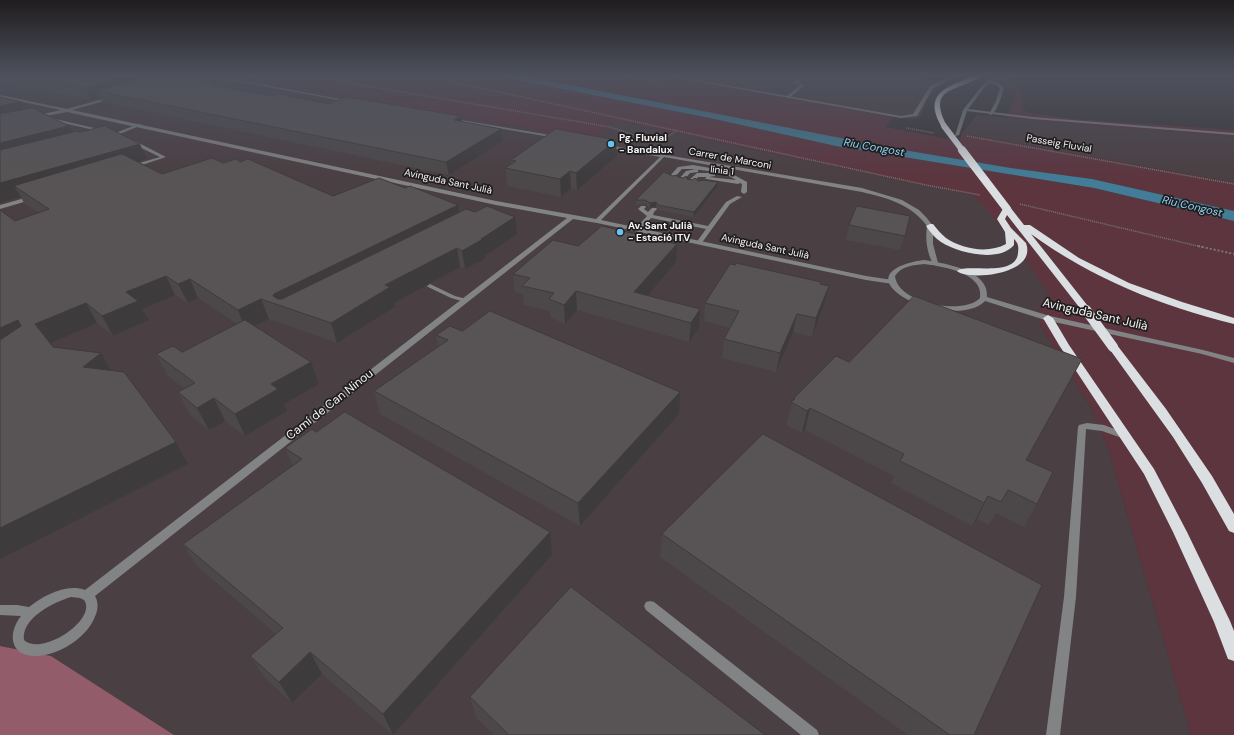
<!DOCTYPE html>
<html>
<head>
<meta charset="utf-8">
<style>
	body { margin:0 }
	canvas { display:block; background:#393536 }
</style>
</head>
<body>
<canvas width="1234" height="735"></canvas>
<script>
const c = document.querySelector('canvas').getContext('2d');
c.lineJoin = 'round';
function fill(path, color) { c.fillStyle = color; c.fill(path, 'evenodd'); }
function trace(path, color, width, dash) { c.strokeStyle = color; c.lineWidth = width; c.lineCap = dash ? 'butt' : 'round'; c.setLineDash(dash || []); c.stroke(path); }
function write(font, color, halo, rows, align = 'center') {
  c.font = font + ' "DM Sans",sans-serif'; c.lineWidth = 3.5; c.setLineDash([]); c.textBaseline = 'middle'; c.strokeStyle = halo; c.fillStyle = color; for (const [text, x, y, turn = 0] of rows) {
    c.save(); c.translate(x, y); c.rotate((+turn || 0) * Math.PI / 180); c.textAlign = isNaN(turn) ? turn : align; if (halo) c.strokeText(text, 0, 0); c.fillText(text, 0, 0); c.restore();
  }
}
fill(new Path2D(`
	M0 76H237L593 140 615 121 973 195 992 214 1038 277 1053 303 1039 323 1091 408 1108 448 1191 735H174L51 656 0 646Z
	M663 76H908L946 82 934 90 926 102 921 117 913 119 893 117Z
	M977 115 1234 137V183L962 133Z`), '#4a3f42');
fill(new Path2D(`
	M237 76H496L710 118 836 146 1094 188 1234 221V735H1191L1108 448 1091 408 1039 323V307L1053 302C1030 264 1004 227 973 195L615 121 593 140Z
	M524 76H663L893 117 885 127 960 141 962 133 1234 183V211L1092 179 1011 168 892 148Z
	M1003 76H1010L1008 78 1009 82C1021 91 1026 92 1022 109L1029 113 1075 119 1234 130V137L1007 118 1017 91 995 81Z`), '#5c353f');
fill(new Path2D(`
	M0 646 51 656 174 735H0Z`), '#925c6a');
fill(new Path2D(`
	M496 76H524L892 148 1011 168 1092 179 1234 211V221L1094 188 836 146 710 118Z`), '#437c97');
trace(new Path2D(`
	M308 76 610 127 659 143
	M426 76 926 185 980 195
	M623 76 661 83
	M906 128 934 133
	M967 136 1234 184
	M654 140 662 141 677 130
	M1020 204 1202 247`), '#797676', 1.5, [1, 1]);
trace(new Path2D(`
	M1198 246 1234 254`), '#797676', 2, [2, 2]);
fill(new Path2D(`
	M803 76H807L797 83 804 84V86L789 98H787V96L800 85 793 84V82Z
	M987 80 999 83 1004 88C1001 97 998 110 991 115L989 114 996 101 1000 88 997 85 987 82Z
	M47 117 103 130 105 131 103 132 45 119V118Z
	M138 124 142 125 112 137 108 136Z
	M131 141H135L166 157 133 168H129V166L160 157 131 143Z
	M693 165 727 171 747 182V192L744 194 741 192 742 184 740 183 738 184 706 179 705 178 707 177H698L692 183 687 182 697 173H713L715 174V176L709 177 736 180 724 173 693 169H682L673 179 668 178 678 167Z
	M696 169 698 170V172L690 173 683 181 678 180 686 171Z
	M32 196 35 198 34 199 0 209V205Z
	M737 196 742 197 730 204 701 244H697L696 243 706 229 651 218 640 230H636L635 229 647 216 638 209 641 206H645L646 207 644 209 648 212 652 208H656L657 209 654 212 653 215 708 226 726 202Z
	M430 284 455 296 467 299 469 300 465 302 451 298 428 287 427 286Z
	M1087 423 1104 425 1128 434 1129 436 1128 438 1125 439 1102 431 1086 429 1076 597 1060 735H1046L1064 597 1078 427 1079 425Z
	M650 601 654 602 817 730 819 735H801L646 610 644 606 646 602Z`), '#828384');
fill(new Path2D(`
	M209 76H216L351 101 349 102Z
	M667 76H674L901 116 913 114 930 86 953 76H957L933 88 917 116 901 118Z
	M994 76H998L984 88 968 109 1033 117 1234 133V135L1033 119 967 111 959 135 955 136 963 110 982 86Z
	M0 95 67 109 110 97 111 99 72 110 496 201 596 219 660 157 605 147V146L607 145 862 188 902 200 919 210 926 217 933 226V244L938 263 935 265 933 264C927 253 925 239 927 226 911 204 887 198 862 192L664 157 601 220 866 276 893 280 896 282 893 284 866 280 597 223 573 219 95 596C100 605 97 613 93 621 83 640 58 655 37 656 10 657 7 634 21 616L0 615V605H17L29 607C43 596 66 583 85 590L567 218 496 205 67 112 36 118H34V116L61 110 0 97ZM71 597 80 598 84 600C98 619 42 657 24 640 21 618 54 602 71 597Z
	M449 118 556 136 558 137 556 138 451 120H449Z`), '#828384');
fill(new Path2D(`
	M924 260C943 263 990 270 987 297L1050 316 1203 350 1234 358V363L1202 354 1045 320 985 301C968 319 922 309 903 297 870 275 900 263 924 260ZM924 264C941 266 985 273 980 298 963 316 897 303 895 276 901 266 914 265 924 264Z`), '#828384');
fill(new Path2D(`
	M974 76H981C958 93 926 85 947 126L942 127C922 93 947 87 974 76Z
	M1004 207H1010L1024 225H1030L1079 258 1129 283 1182 302 1234 318V324C1161 306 1091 278 1031 234L1091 310 1086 313 1083 312 1007 215 1005 219 1011 228 1026 243C1038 275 968 281 957 271 966 263 1016 278 1018 253 1019 246 1018 243 1014 239V245C999 263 958 253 941 242 935 238 930 232 926 226L930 224H933C937 229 941 234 946 238 962 249 988 254 1006 244L1005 232 997 219Z
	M1048 315 1053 318 1069 345 1154 469 1187 532 1230 621 1234 631V661L1228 659 1214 622 1173 532 1144 474 1059 345 1043 318Z
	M1113 344 1117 345 1166 409 1212 476 1234 514V533L1229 531 1202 483 1173 437 1108 347Z`), '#dbdfe2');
trace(new Path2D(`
	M944 126 963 151`), '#dbdfe2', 6);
trace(new Path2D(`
	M962 150 1007 209`), '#dbdfe2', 8);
trace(new Path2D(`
	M1086 310 1113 347`), '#dbdfe2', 10);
fill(new Path2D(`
	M0 76H175L217 86 275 96 329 104 461 116 462 122 501 129 503 141 449 175 102 102 100 98 91 100 0 82Z
	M21 102 25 109 72 132 147 159 138 162 162 174 223 163 333 196 459 212 517 234 485 256 486 258 465 269 460 267 394 303 395 307 337 343 269 319 254 326 319 384 284 404 287 411 245 436 225 421 209 430 190 415 178 392 185 389 168 376 156 354 182 352 237 324 198 298 188 303 175 295 142 309 149 320 113 336 97 323 50 343 53 347 111 370 176 442 188 464 0 559 15 221 39 213 24 203 21 197 0 203Z
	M617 156 577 190 571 189 561 197 507 186 505 168 511 164V160Z
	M673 176 698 181 717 187 693 217 658 210 656 206 650 208 645 204 636 205V200Z
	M910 216 900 250 846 240 849 225Z
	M578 246 676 262 647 296 700 309 699 328 689 342 577 310 565 324 551 318 550 311 524 305 523 294 515 292 513 274Z
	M820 284 829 286 824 304 812 337 793 332 776 372 722 358 724 339 730 328 704 321 705 303Z
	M462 331 679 414 580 526 380 414 374 391 438 347 436 335Z
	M793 399 1026 460 1037 504 1024 527 996 513 989 525 977 519 972 526 891 483 894 476 805 430 802 433 786 425Z
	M316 432 550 532 552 555 393 735 322 674 292 703 265 678 250 656 276 634 197 566 183 544 293 466 285 448Z
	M662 534 974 735H908L660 557Z
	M470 697 765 735H494L476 717Z`), '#4c4849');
fill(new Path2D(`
	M127 76H157L97 91 100 98 91 100 85 88Z
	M216 83 220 94 210 85Z
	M21 102 28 116 0 122V106Z
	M461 116 463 128 454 120Z
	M69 126 76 142 0 161V143Z
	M501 129 503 141 449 175 446 162Z
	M616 140 617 156 577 190 576 173Z
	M140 144 147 159 28 195 14 186 21 197 0 203V183Z
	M570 171 571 189 561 197 560 179Z
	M718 182 717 187 693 217 694 212Z
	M656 202V206L650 208V203Z
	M458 205 461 223 290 309 273 296 274 294Z
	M515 217 517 234 485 256 486 258 465 269 462 251Z
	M677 244 676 262 637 308 634 292Z
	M457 248 460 267 394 303 395 307 337 343 331 323 385 285Z
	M166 276 175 295 142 309 149 320 113 336 102 316 126 292Z
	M190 279 198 298 188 303 178 284Z
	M829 286 824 304 812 337 816 318Z
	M576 291 577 310 565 324 564 305Z
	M261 299 269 319 246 330 238 310Z
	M86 303 97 323 49 344 35 324Z
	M700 309 699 328 689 342 691 323Z
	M797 314 793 332 776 372 780 353Z
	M18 320 32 340 0 354V328Z
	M101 353 113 374 83 367Z
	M311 362 319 384 284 404 287 411 245 436 235 414 271 384Z
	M680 392 679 414 580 526 578 503Z
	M214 398 225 421 209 430 197 408Z
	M810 408 805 430 802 433 807 411Z
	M176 442 188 464 0 559V528Z
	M988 496 977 519 972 526 984 503Z
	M550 532 552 555 393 735 383 714Z
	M310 652 322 674 292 703 279 682Z`), '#3e3b3c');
const building = new Path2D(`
	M24 76H127L85 88Z
	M149 76H175L216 83 210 85 275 96 279 94 329 104 346 97 461 116 454 120 501 129 446 162 97 91Z
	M0 97 21 102 0 106Z
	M33 108 69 126 0 143V114Z
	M105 126 140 144 0 183V150L77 131 80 132Z
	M556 129 616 140 576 173 570 171 560 179 505 168 516 161 511 160Z
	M122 154 162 174 212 158 223 163 236 159 240 162 248 159 333 196 379 178 405 188 410 186 458 205 274 294 273 296 278 299H282L466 209 475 212 487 206 515 217 481 239H483L462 251 457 248 385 285 390 287 331 323 261 299 238 310 190 279 178 284 166 276 126 292 138 301 102 316 86 303 35 324 53 347 101 353 83 367 124 372 176 442 0 528V340L21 326 18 320 0 328V210L15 221 49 209 14 186Z
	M664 172 673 176 677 175 678 177 683 178 686 176 687 179 692 180 695 178 698 181 704 180 718 182 694 212 658 205 656 202 650 203 645 200H636Z
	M857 206 910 216 905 236 849 225Z
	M602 226 677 244 634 292 700 309 691 323 576 291 564 305 549 299 554 293 522 286 530 278 513 274 553 240 578 246Z
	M736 263 821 282 820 284 829 286 816 318 797 314 780 353 724 339 739 311 705 303 730 264 735 265Z
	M914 296 1082 359 1026 460 1053 472 1037 504 1008 490 1001 502 988 496 984 503 900 461 904 454 810 408 807 411 791 402 795 399H793L836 356 849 362Z
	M490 311 680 392 578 503 374 391 448 340 436 335 450 326 462 331Z
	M245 320 311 362 271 384 278 389 235 414 214 398 197 408 178 392 195 383 156 354 173 346 182 352Z
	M345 412 550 532 383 714 310 652 279 682 250 656 283 628 183 544 302 459 285 448 312 429 316 432Z
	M763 434 1042 585 974 735H950L662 534Z
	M571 587 765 735H509L470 697Z`);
fill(building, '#585455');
trace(building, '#3e3b3c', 1);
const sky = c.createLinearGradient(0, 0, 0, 179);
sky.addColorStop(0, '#1f1d1e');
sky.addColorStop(0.42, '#4e515d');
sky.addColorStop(1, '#4e515d00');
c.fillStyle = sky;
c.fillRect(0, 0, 1234, 179);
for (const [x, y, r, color] of [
	[611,144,4,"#67c4f0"],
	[620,232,4,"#67c4f0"]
]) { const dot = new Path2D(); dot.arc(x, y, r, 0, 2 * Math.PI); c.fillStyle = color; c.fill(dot); trace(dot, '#1f1d1d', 1.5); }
write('bold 10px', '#f5f3f3', '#1f1d1d', [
	["Pg. Fluvial",619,138],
	["- Bandalux",619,150],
	["Av. Sant Julià",628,226],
	["- Estació ITV",628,238]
], 'left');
write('10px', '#f5f3f3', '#1f1d1d', [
	["Passeig Fluvial",1059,144,10],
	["Carrer de Marconi",730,159,10],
	["línia 1",722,171,6],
	["Avinguda Sant Julià",448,182,12],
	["Avinguda Sant Julià",765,247,12]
]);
write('italic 11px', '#90d3f5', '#1f1d1d', [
	["Riu Congost",874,148,10],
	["Riu Congost",1192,207,13]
]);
write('12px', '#f5f3f3', '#1f1d1d', [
	["Avinguda Sant Julià",1095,315,13],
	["Camí de Can Ninou",330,405,-38]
]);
</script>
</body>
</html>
